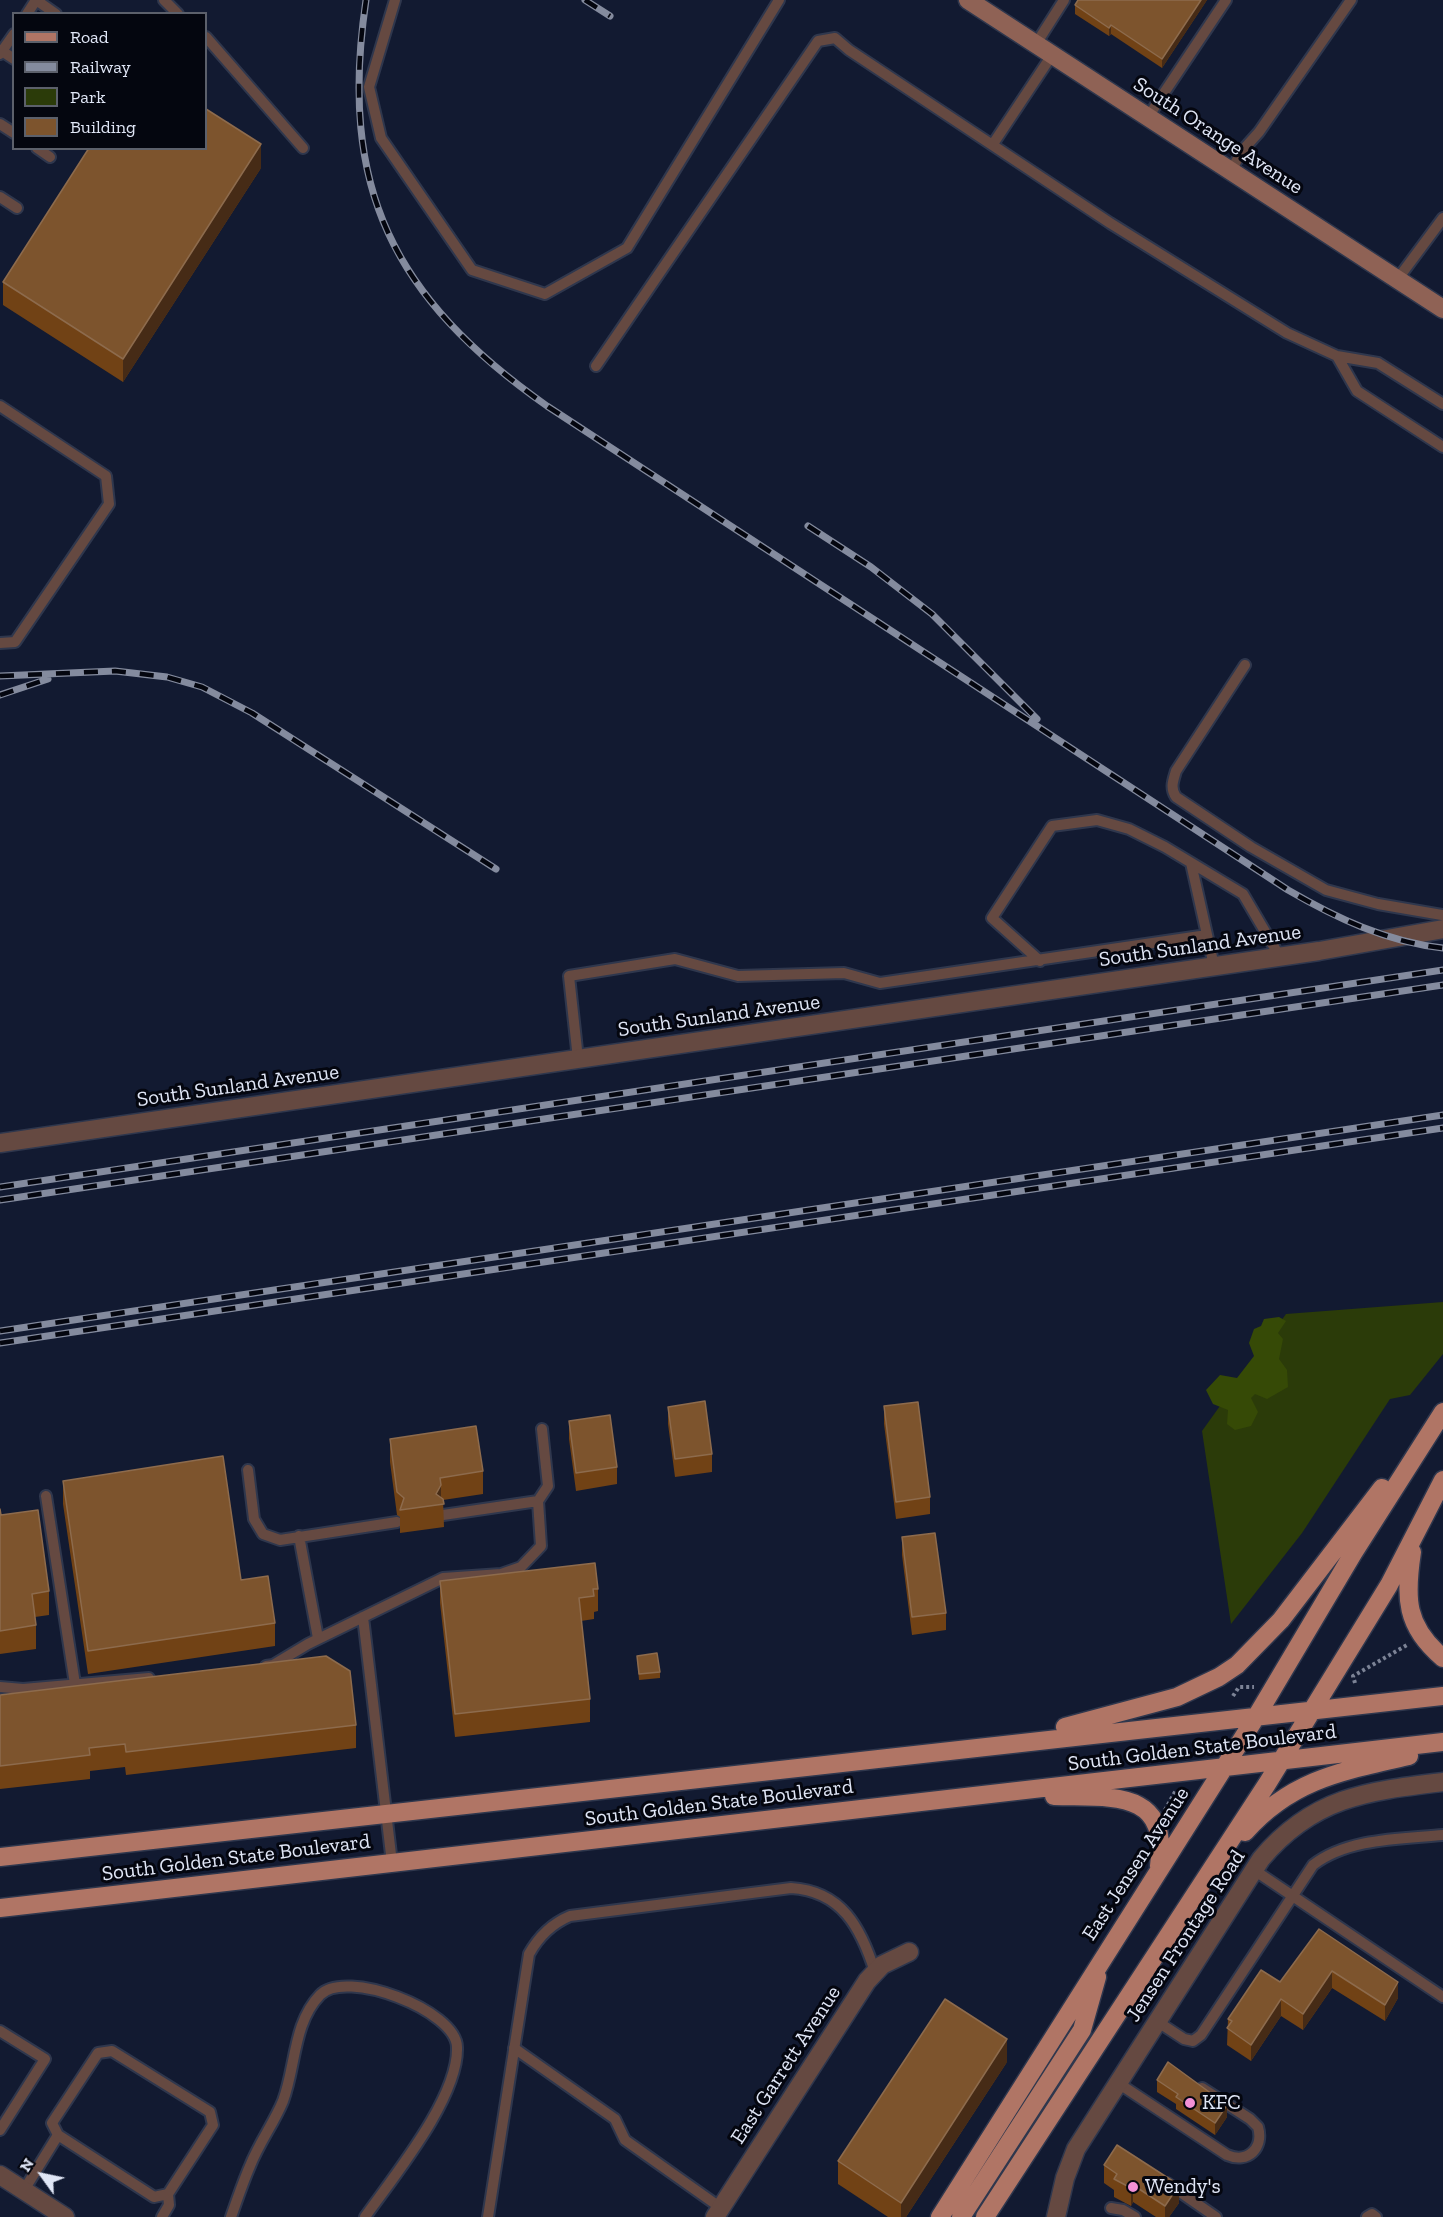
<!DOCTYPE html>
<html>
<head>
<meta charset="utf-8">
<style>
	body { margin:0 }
	#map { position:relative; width:1443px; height:2217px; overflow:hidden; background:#121a31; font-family:"Zilla Slab",serif }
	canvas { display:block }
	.legend { position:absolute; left:12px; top:12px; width:195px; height:138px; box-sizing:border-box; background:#04060f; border:2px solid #5c606b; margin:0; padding:8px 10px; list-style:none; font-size:18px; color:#e0e6f6 }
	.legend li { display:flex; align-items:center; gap:12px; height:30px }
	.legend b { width:30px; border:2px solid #5c606b }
	.north { position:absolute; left:12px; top:2145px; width:60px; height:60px; -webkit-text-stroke:4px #04060f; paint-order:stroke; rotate:303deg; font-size:16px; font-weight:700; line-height:24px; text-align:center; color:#e0e6f6 }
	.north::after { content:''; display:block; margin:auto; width:21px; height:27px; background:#e0e6f6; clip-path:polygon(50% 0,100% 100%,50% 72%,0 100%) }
</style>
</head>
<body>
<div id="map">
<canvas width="1443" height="2217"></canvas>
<ul class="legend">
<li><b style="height:8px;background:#b07565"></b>Road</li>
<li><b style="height:8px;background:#848b9e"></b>Railway</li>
<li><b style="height:16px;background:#2b3b09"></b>Park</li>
<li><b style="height:16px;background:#7d542d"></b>Building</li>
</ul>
<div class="north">N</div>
</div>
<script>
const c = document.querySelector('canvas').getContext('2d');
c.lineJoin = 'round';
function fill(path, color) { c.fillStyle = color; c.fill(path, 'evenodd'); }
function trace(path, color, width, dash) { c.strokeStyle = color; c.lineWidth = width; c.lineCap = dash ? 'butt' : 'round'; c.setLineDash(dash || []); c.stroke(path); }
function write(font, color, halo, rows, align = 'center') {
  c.font = font + ' "Zilla Slab",serif'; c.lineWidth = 6; c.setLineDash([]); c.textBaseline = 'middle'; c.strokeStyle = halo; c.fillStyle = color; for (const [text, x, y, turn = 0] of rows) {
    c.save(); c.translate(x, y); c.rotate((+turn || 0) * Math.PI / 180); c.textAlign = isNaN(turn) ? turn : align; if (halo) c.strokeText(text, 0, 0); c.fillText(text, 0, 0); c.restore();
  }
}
fill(new Path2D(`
	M1443 1302V1354L1410 1395 1390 1399 1302 1533 1231 1624 1202 1431 1286 1314Z`), '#2b3b09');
fill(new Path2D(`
	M1279 1317 1286 1321 1278 1333 1283 1339 1279 1359 1287 1370 1288 1387 1267 1399 1255 1394 1251 1398 1258 1412 1251 1426 1235 1430 1227 1424 1228 1410 1213 1404 1206 1390 1220 1375 1237 1378 1254 1356 1249 1343 1254 1329 1261 1326 1264 1319Z`), '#364a06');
const lane = new Path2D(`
	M164 0 178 14
	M395 0 369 87 381 138 472 270 545 294 627 248 779 0
	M27 14 36 0 56 14
	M206 37 303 148
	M1036 44 1064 0
	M2 51 14 59
	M0 54 14 34
	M1148 117 1226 0
	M0 124 14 133
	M993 144 1052 55
	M37 148 50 157
	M1231 171 1242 151 1259 132 1351 0
	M0 197 17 208
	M1397 280 1443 218
	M1337 356 1357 391 1443 447
	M596 366 818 41 835 38 849 50 1110 223 1287 333 1337 356 1378 363 1443 404
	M0 406 106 476 109 504 15 642 0 643
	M1245 665 1176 771C1173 781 1170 788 1176 797L1251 847 1326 890 1378 904 1442 915
	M1191 863 1214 966
	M1040 961 992 918 1052 826 1097 820 1129 829 1165 847 1243 894 1280 957
	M578 1059 569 976 675 959 738 976 844 973 880 983 1207 935
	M248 1470 254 1519 263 1534 280 1540 397 1522
	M46 1496 75 1684
	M443 1515 538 1501 548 1486 542 1429
	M299 1536 318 1638
	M363 1617 392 1863
	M266 1666 273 1665 308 1644 443 1578 501 1574 521 1567 541 1546 538 1501
	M0 1687 23 1689 149 1678
	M1254 1870 1443 1997
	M1158 2022 1184 2039 1193 2041 1201 2035 1313 1865C1348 1838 1401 1839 1443 1835
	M0 2031 45 2059 0 2130
	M514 2048 615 2119 625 2140 721 2208
	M112 2051 210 2112 213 2125 168 2194 154 2197 58 2135 52 2123 98 2053Z
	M1118 2083 1227 2155C1248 2164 1264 2148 1258 2127L1250 2119 1202 2088
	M1167 2183 1216 2217
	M24 2190 58 2135
	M1111 2208 1123 2210 1135 2217
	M162 2217 169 2205 168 2194
	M231 2217C237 2200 243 2182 250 2166 259 2143 274 2123 283 2101 296 2066 293 2023 320 1995 345 1968 456 2010 457 2047 459 2097 394 2176 365 2217
	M488 2217 529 1954C539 1936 551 1924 570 1916L791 1888C842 1891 861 1928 875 1972
	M1367 2217 1372 2214 1376 2217`);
const street = new Path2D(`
	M0 1143 1319 951 1443 929
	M0 2175 65 2217
	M715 2217 867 1981 882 1965 909 1952
	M1056 2217 1065 2178 1076 2149 1261 1859C1313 1797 1367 1791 1443 1782`);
const secondary = new Path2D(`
	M968 0 1443 309`);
const primary = new Path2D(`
	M1412 1552C1405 1598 1405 1626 1443 1658
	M1065 1727 1177 1697 1219 1677 1237 1665 1281 1620 1382 1488
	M1054 1796C1110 1798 1170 1788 1159 1866
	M1245 1832C1292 1779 1343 1771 1409 1756
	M0 1857 1443 1696
	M0 1908 1443 1742
	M940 2217 1256 1717 1354 1552 1443 1412
	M961 2217 1082 2030 1097 1977
	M985 2217 1267 1784 1389 1585 1443 1480`);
trace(lane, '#2f374d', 14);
trace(street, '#2f374d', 21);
trace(secondary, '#2f374d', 21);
trace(primary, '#2f374d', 21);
trace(new Path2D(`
	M1355 1683 1353 1676 1407 1645
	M1233 1696 1239 1687H1254
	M1165 1810 1176 1790`), '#7c8396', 4, [3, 3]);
trace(lane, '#654941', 10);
trace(street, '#654941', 18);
trace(secondary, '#8f6255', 18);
trace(primary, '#b07565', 18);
const rail = new Path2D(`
	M366 0C338 188 393 298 547 406L1288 890C1336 918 1387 942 1443 948
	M585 0 610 16
	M808 526 871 567 932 614 1037 719
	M0 676 115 671 167 677 202 687 252 713 496 869
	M0 695 48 679
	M0 1187 1443 970
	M0 1200 1443 985
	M0 1331 1443 1115
	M0 1343 1443 1128`);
trace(rail, '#848b9e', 7);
trace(rail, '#04060f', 4.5, [14]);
fill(new Path2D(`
	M1078 0H1207L1162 68 1111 34 1109 36 1075 14V5Z
	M261 168 123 382 3 305V282Z
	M884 1406 930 1497V1514L896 1519 884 1424Z
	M668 1407 712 1454V1472L675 1477 668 1424Z
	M569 1421 617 1467V1484L576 1491 569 1439Z
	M390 1439 483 1471V1494L443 1500 444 1527 400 1533V1517L397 1515 390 1462Z
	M63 1481 241 1580 275 1623V1646L88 1674 63 1504Z
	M0 1509 1 1515 49 1591V1615L35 1617 36 1625V1649L0 1654Z
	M902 1537 946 1613V1630L912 1635 902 1555Z
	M440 1581 598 1589V1611L594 1612V1619L581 1621 590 1699V1722L455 1737 440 1603Z
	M637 1656 660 1672V1678L639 1680Z
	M0 1695 356 1725V1748L126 1775 125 1767 90 1771V1779L0 1789Z
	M1319 1929 1398 1998 1385 2021 1332 1988 1303 2030 1281 2016 1251 2061 1227 2045 1228 2019 1280 1982Z
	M1007 2062 906 2217H888L838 2184V2161Z
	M1157 2080 1227 2117 1215 2135 1176 2109V2104L1157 2092Z
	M1104 2165 1179 2203 1169 2217H1156L1133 2202 1131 2206 1114 2197V2190L1104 2183Z`), '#714215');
fill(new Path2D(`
	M1201 0H1207L1162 68V59Z
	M1111 25V34L1109 36V28Z
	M261 144V168L123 382V359Z
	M441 1485V1504L436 1494Z
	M1332 1971V1988L1303 2030V2014Z
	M1398 1982V1998L1385 2021V2005Z
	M1281 1999V2016L1251 2061V2045Z
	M1007 2039V2062L906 2217H901V2203Z
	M1227 2105V2117L1215 2135V2123Z
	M1133 2185V2202L1131 2206V2188Z
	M1179 2185V2203L1169 2217H1165V2206Z`), '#462b16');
const building = new Path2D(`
	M1078 0H1201L1162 59 1111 25 1109 28 1075 5Z
	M206 109 261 144 123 359 3 282 89 148H206Z
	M705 1401 712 1454 675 1459 668 1407Z
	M918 1402 930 1497 896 1502 884 1406Z
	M610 1415 617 1467 576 1473 569 1421Z
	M476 1426 483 1471 440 1478 441 1485 436 1494 443 1499 444 1504 400 1510 404 1498 397 1492 390 1439Z
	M223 1456 241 1580 268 1576 275 1623 88 1651 63 1481Z
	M0 1509 1 1515 38 1510 49 1591 32 1594 36 1625 0 1631Z
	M935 1533 946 1613 912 1617 902 1537Z
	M595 1563 598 1589H593L594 1596 579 1598 590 1699 455 1714 440 1581Z
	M657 1653 660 1672 639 1674 637 1656Z
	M326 1656 350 1671 356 1725 126 1752 125 1744 89 1748 90 1755 0 1766V1695Z
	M1319 1929 1398 1982 1385 2005 1332 1971 1303 2014 1281 1999 1251 2045 1227 2028 1232 2021 1228 2019 1261 1970 1280 1982Z
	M945 1999 1007 2039 901 2203 838 2161Z
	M1168 2062 1227 2105 1215 2123 1176 2097 1178 2094 1157 2080Z
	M1117 2145 1179 2185 1165 2206 1133 2185 1131 2188 1114 2179 1117 2174 1104 2165Z`);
fill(building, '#7d542d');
trace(building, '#8d6b4d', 1.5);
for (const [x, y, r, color] of [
	[1190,2103,6,"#f391d6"],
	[1133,2187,6,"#f391d6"]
]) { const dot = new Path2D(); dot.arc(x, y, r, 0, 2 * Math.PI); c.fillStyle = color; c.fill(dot); trace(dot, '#04060f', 2); }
write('21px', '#e0e6f6', '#04060f', [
	["South Orange Avenue",1218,136,33],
	["South Sunland Avenue",1200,946,-8],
	["South Sunland Avenue",719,1016,-8],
	["South Sunland Avenue",238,1086,-8],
	["South Golden State Boulevard",1202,1748,-7],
	["South Golden State Boulevard",719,1803,-7],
	["South Golden State Boulevard",236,1858,-7],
	["East Jensen Avenue",1136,1864,-57],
	["Jensen Frontage Road",1186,1936,-57],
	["East Garrett Avenue",786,2065,-57]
]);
write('21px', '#e0e6f6', '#04060f', [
	["KFC",1202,2103],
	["Wendy's",1145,2187]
], 'left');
</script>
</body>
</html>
